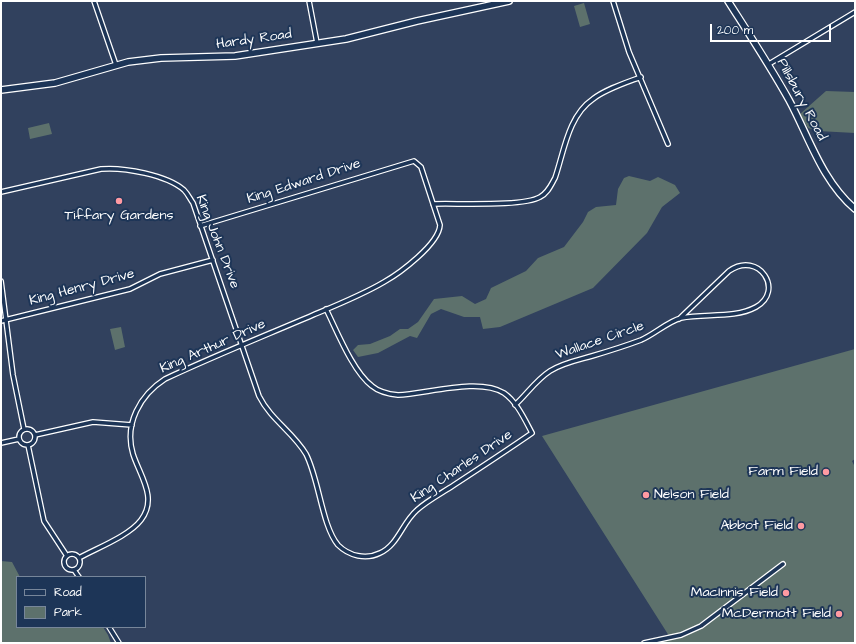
<!DOCTYPE html>
<html>
<head>
<meta charset="utf-8">
<style>
	body { margin:0 }
	#map { position:relative; width:856px; height:644px; overflow:hidden; background:#31415e; font-family:"Architects Daughter",sans-serif }
	canvas { display:block }
	.frame { position:absolute; inset:0; border:2px solid #fff; pointer-events:none }
	.legend { position:absolute; left:16px; top:576px; width:130px; height:52px; box-sizing:border-box; background:#1d3557; border:1px solid #77869a; margin:0; padding:5px 7px; list-style:none; font-size:12px; color:#fff }
	.legend li { display:flex; align-items:center; gap:8px; height:20px }
	.legend b { width:20px; border:1px solid #77869a }
	.scale { position:absolute; left:710px; top:24px; width:121px; height:18px; box-sizing:border-box; border:2px solid #fff; border-top:0; padding-left:5px; font-size:12px; line-height:14px; white-space:nowrap; color:#fff; -webkit-text-stroke:3px #1d3557; paint-order:stroke }
</style>
</head>
<body>
<div id="map">
<canvas width="856" height="644"></canvas>
<div class="frame"></div>
<ul class="legend">
<li><b style="height:5px;background:#1d3557"></b>Road</li>
<li><b style="height:11px;background:#5d716c"></b>Park</li>
</ul>
<div class="scale">200 m</div>
</div>
<script>
const c = document.querySelector('canvas').getContext('2d');
c.lineJoin = 'round';
function fill(path, color) { c.fillStyle = color; c.fill(path, 'evenodd'); }
function trace(path, color, width, dash) { c.strokeStyle = color; c.lineWidth = width; c.lineCap = dash ? 'butt' : 'round'; c.setLineDash(dash || []); c.stroke(path); }
function write(font, color, halo, rows, align = 'center') {
  c.font = font + ' "Architects Daughter",sans-serif'; c.lineWidth = 4; c.setLineDash([]); c.textBaseline = 'middle'; c.strokeStyle = halo; c.fillStyle = color; for (const [text, x, y, turn = 0] of rows) {
    c.save(); c.translate(x, y); c.rotate((+turn || 0) * Math.PI / 180); c.textAlign = isNaN(turn) ? turn : align; if (halo) c.strokeText(text, 0, 0); c.fillText(text, 0, 0); c.restore();
  }
}
fill(new Path2D(`
	M584 3 590 24 580 27 574 6Z
	M826 91 855 92V133L818 131 808 128 800 114Z
	M49 123 52 134 30 139 28 128Z
	M629 176 650 181 658 177 675 185 680 193 662 207 647 233 593 288 500 327 483 329 480 317H464L441 309 431 314 417 338 410 336 378 353 358 357 353 350 358 345 370 344 390 336 400 329H408L418 322 434 299 462 296 475 304 486 299 491 288 526 271 538 258 564 247 583 222 588 212 596 207 616 205 618 189 624 178Z
	M121 327 125 347 115 350 110 329Z
	M855 349V459L852 461 855 467V643H652L671 639 542 436Z
	M1 561 12 562 20 577H17V627H103L108 635 111 643H1Z`), '#5d716c');
const street = new Path2D(`
	M94 1 116 65
	M309 1 317 43
	M613 1 629 52 668 144
	M769 64 855 12
	M1 192 101 169C124 167 167 175 184 190 188 194 190 199 193 203L259 396C271 420 293 432 306 454 319 479 322 526 338 545 349 556 366 560 380 553 398 545 402 523 417 510 428 500 442 493 454 485 480 468 506 451 532 433 525 420 517 402 504 393 479 377 426 394 398 395 388 394 379 392 372 386 353 372 337 331 326 309
	M433 204C456 203 523 207 540 197 548 193 551 185 555 178 564 152 568 116 593 99 606 89 625 83 641 77
	M1 281 13 375 24 429
	M1 321 130 289 160 274 213 260
	M515 405C527 394 536 380 550 371 562 363 578 360 592 356 609 351 625 346 641 340 655 334 667 322 681 318 705 313 734 319 756 307 785 291 759 250 729 271L679 319
	M19 437a8 8 0 1 1 16 0a8 8 0 1 1-16 0Z
	M35 435 93 422 132 425
	M1 443 19 439
	M28 445 44 521 67 556
	M64 562a8 8 0 1 1 16 0a8 8 0 1 1-16 0Z
	M79 558C97 548 129 536 141 520 158 498 140 476 133 454 124 424 140 395 165 379 214 356 264 336 313 315 337 305 362 295 384 282 400 273 439 244 440 225L421 167 414 161 200 226
	M74 570 79 577
	M109 627 119 643
	M644 643 681 635 701 626 783 564`);
const secondary = new Path2D(`
	M728 1C749 34 770 66 789 100 809 137 822 181 855 209
	M1 90 55 83 128 62 161 58 235 56 346 39 417 21 509 1`);
trace(street, '#fff', 6);
trace(secondary, '#fff', 8);
trace(street, '#1d3557', 3.5);
trace(secondary, '#1d3557', 5.5);
for (const [x, y, r, color] of [
	[119,201,4,"#ff9aa2"],
	[826,472,4,"#ff9aa2"],
	[646,495,4,"#ff9aa2"],
	[801,526,4,"#ff9aa2"],
	[786,593,4,"#ff9aa2"],
	[839,614,4,"#ff9aa2"]
]) { const dot = new Path2D(); dot.arc(x, y, r, 0, 2 * Math.PI); c.fillStyle = color; c.fill(dot); trace(dot, '#1d3557', 1.5); }
write('14px', '#fff', '#1d3557', [
	["Hardy Road",254,40,-8],
	["Pillsbury Road",801,100,62],
	["King Edward Drive",304,182,-18],
	["King John Drive",217,242,69],
	["King Henry Drive",82,288,-15],
	["Wallace Circle",600,341,-19],
	["King Arthur Drive",213,347,-24],
	["King Charles Drive",462,467,-34]
]);
write('14px', '#fff', '#1d3557', [
	["Tiffary Gardens",119,216,"center"],
	["Farm Field",818,472],
	["Nelson Field",654,495,"left"],
	["Abbot Field",793,526],
	["MacInnis Field",778,593],
	["McDermott Field",831,614]
], 'right');
</script>
</body>
</html>
